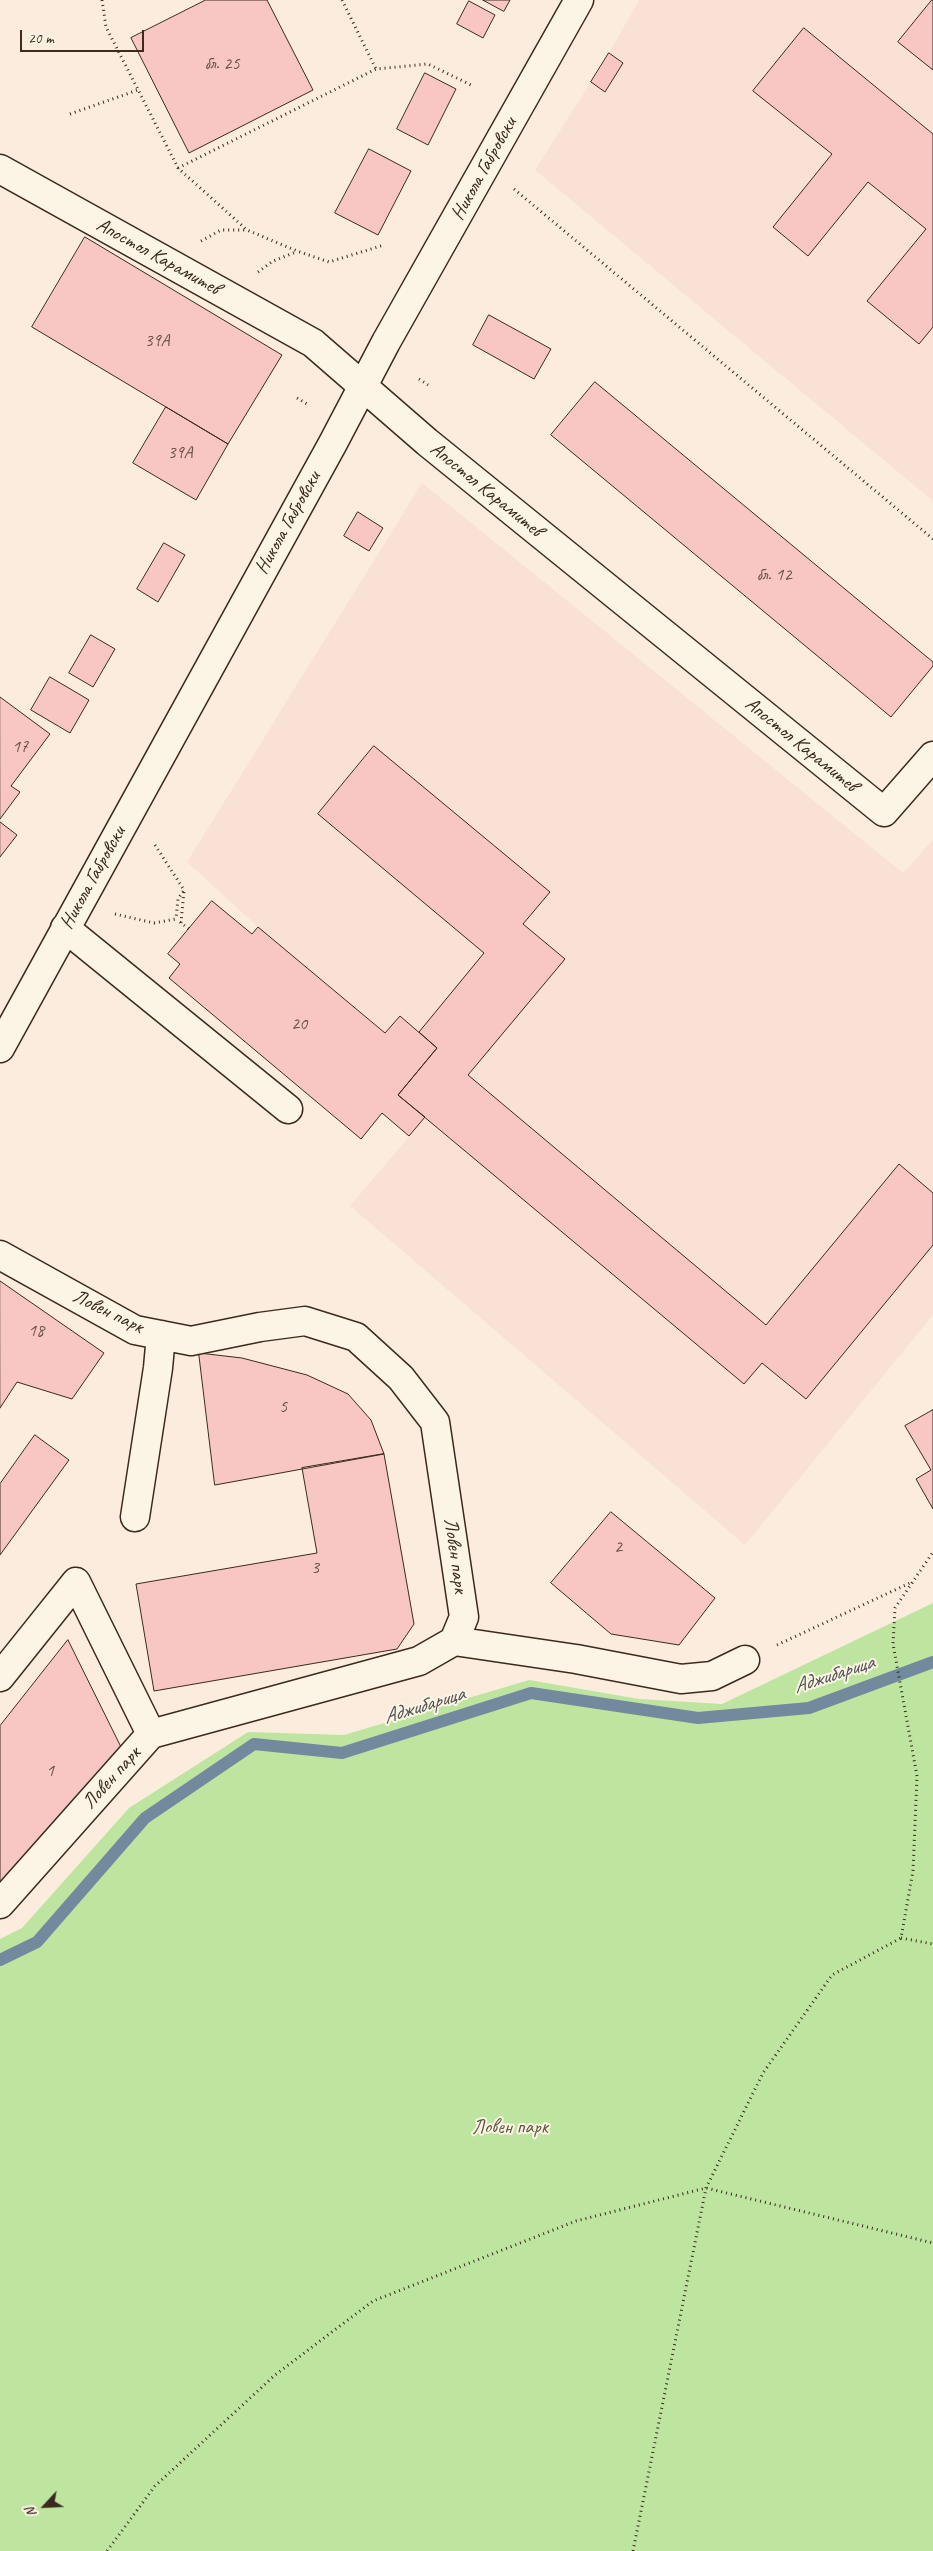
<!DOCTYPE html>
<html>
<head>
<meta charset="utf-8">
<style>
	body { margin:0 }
	#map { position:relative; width:933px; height:2551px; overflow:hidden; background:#fbecde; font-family:Caveat,sans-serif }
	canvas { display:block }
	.north { position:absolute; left:20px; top:2481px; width:50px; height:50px; -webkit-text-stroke:4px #fcf5e5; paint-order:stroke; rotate:245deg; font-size:14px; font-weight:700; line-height:20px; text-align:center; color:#3b2a1e }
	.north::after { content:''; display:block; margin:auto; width:18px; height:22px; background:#3b2a1e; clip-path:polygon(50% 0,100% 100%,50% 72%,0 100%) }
	.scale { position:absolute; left:20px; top:30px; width:124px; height:22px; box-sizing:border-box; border:2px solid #3b2a1e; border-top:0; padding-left:6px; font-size:15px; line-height:18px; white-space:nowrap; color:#3b2a1e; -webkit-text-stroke:4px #fcf5e5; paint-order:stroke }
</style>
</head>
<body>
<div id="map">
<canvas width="933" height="2551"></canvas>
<div class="north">N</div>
<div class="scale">20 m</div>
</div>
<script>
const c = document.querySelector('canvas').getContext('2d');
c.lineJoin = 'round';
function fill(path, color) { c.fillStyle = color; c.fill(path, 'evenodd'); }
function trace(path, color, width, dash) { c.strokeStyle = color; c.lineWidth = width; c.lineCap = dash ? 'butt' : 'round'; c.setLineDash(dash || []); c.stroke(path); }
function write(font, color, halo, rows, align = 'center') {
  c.font = font + ' Caveat,sans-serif'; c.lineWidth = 4; c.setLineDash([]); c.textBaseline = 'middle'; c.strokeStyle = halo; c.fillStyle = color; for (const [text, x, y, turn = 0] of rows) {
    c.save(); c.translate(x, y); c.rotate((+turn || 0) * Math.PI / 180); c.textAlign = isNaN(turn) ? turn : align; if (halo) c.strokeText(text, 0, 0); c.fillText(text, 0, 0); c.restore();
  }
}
fill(new Path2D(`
	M639 0H933V501L535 170 591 82 605 92 623 63 609 53Z
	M422 483 903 873 933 840V1315L745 1545 350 1206 425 1118 398 1095 437 1048 400 1016 385 1033 258 927 187 862Z`), '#fae1d6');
fill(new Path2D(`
	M933 1603V2551H0V1939L22 1928 129 1808 248 1732 344 1735 529 1680 639 1699 722 1704Z`), '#bee5a0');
trace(new Path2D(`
	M0 1960 37 1942 145 1818 254 1744 342 1753 531 1693 698 1718 809 1708 933 1662`), '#718a9e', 12);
const building = new Path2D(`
	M206 0H267L313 90 189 153 131 38Z
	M483 0H510L504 11Z
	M932 0H933V70L898 42Z
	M469 1 495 15 483 38 457 24Z
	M804 28 933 134V327L919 344 867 301 926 229 868 182 808 256 773 227 832 154 753 91Z
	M609 53 623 63 605 92 591 82Z
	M425 73 456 89 428 145 397 129Z
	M369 149 411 171 378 235 335 213Z
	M85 237 282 355 228 444 32 327Z
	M489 315 551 349 534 379 473 345Z
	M595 382 933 662V666L891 717 551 435Z
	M166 407 228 444 196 500 133 463Z
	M358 512 383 528 369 551 344 536Z
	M164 543 185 555 158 602 137 589Z
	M91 635 115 649 93 687 69 673Z
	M50 677 89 700 70 733 31 710Z
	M0 697 50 734 11 786 20 792 0 819Z
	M374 746 550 892 523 924 565 959 468 1075 766 1325 899 1164 933 1193V1245L806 1399 762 1363 744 1384 398 1095 437 1048 419 1032 484 953 318 814Z
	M0 822 17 835 0 857Z
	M212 901 252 934 258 927 385 1033 400 1016 437 1048 398 1095 425 1117 409 1136 382 1113 361 1139 169 978 180 964 168 954Z
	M0 1281 104 1353 72 1399 17 1382 0 1408Z
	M199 1353 242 1358 307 1375 348 1394 371 1420 384 1454 215 1485Z
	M933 1410V1509L916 1479 931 1470 905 1426Z
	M35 1435 69 1460 0 1555V1484Z
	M384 1454 414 1624 397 1649 154 1691 136 1584 317 1553 302 1468Z
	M611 1512 715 1598 679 1645 611 1634 551 1583Z
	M68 1640 121 1747 0 1888V1726Z`);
fill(building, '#f8c7c3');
trace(building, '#3b2a1e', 1);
const minor = new Path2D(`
	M0 169 313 343 427 442 884 812 933 756
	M65 928 288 1109
	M0 1048 333 443 386 342 579 0
	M0 1255 135 1330 191 1341 260 1327 305 1321 356 1337 401 1378 435 1422 464 1617 454 1641 419 1661 151 1734 0 1904
	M135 1517 158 1368 161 1335
	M454 1641 576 1659 681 1679 712 1676 745 1660
	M0 1677 76 1582 151 1734`);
trace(minor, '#3b2a1e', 31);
trace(new Path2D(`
	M102 0 106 27 178 168 247 230 297 251 329 262 384 245
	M342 0 376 69
	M70 114 138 90
	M178 168 376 69 428 64 471 85
	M514 189 933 539
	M201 241 221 230H247
	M258 272 273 261 296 252
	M419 379 428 385
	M297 398 307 404
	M155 845 184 890 178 899 176 919
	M115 914 154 923 176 919
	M180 922 189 929
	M181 923 184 891
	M777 1645 912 1582
	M901 1938 933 1944
	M107 2551 155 2486 275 2375 373 2301 576 2221 706 2188 933 2243
	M633 2551 706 2188 763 2073 832 1975 901 1938 913 1871 917 1776 893 1644 895 1608 933 1552`), '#3b2a1e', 3, [1, 4]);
trace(minor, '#fcf5e5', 28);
write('18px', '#6a5147', null, [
	["бл. 25",222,64],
	["39А",157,341],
	["39А",180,453],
	["бл. 12",774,575],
	["17",20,747],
	["20",299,1024],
	["18",36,1331],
	["5",283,1407],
	["2",618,1547],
	["3",315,1568],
	["1",50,1771]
]);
write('20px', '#3b2a1e', '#fcf5e5', [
	["Никола Габровски",484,169,-61],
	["Апостол Карамитев",158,257,29],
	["Апостол Карамитев",486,490,39],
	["Никола Габровски",288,523,-61],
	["Апостол Карамитев",801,745,39],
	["Никола Габровски",93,878,-61],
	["Ловен парк",108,1312,26],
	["Ловен парк",455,1556,82],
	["Ловен парк",112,1778,-48]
]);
write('20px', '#5c593e', '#fcf5e5', [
	["Ловен парк",510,2128]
]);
write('italic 21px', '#525253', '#fcf5e5', [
	["Аджибарица",834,1675,-18],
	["Аджибарица",424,1706,-17]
]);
</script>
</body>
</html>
